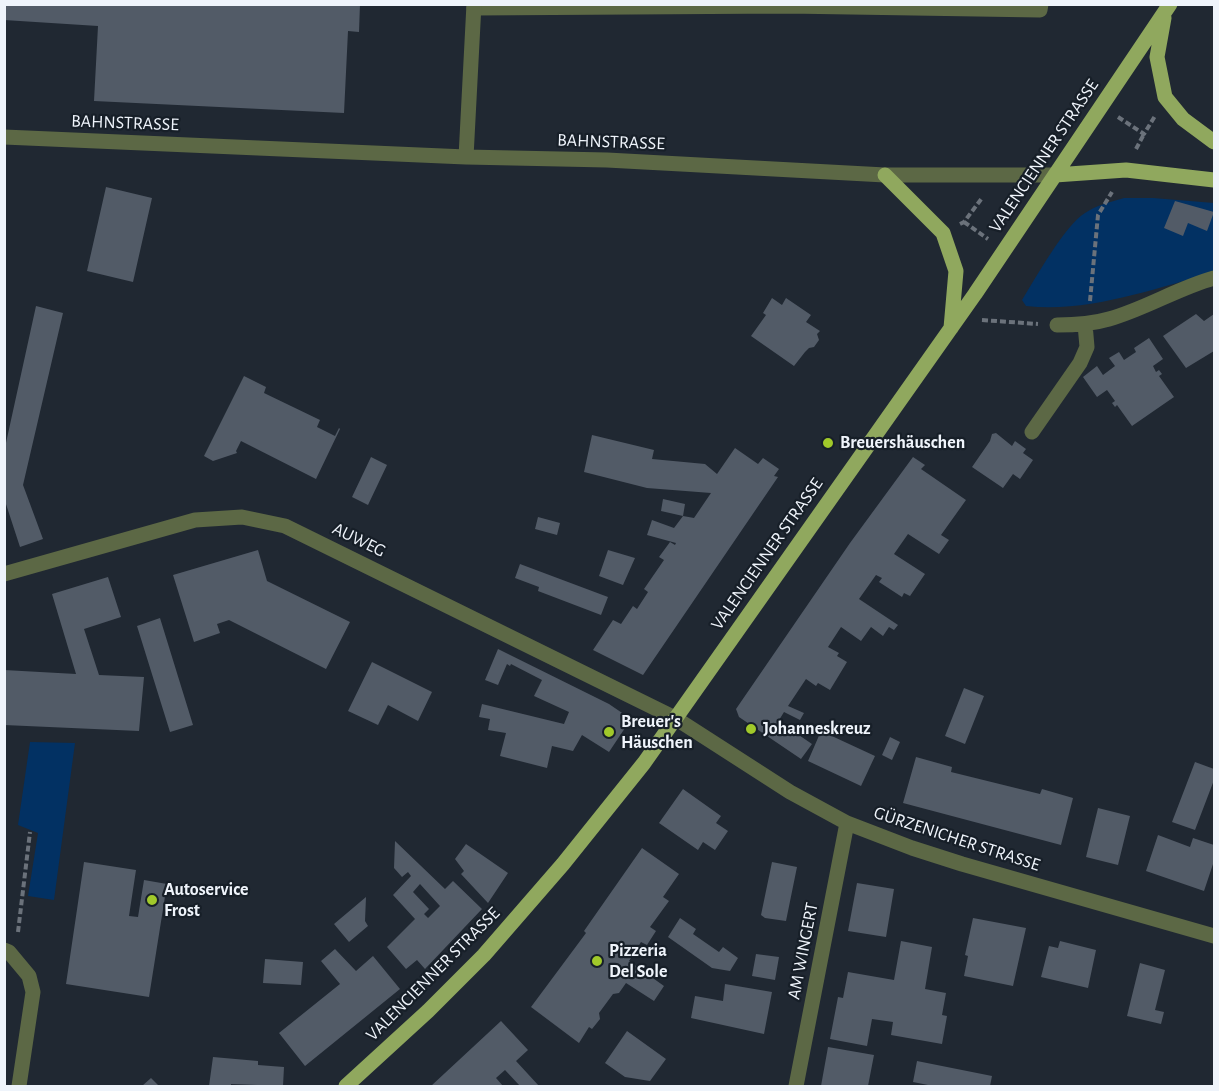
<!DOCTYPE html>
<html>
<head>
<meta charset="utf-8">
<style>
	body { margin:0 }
	#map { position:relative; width:1219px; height:1091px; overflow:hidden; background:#202832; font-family:"Alegreya Sans",sans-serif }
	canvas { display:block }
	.frame { position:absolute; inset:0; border:6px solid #eff4fb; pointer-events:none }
</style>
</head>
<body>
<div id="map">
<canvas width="1219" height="1091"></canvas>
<div class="frame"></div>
</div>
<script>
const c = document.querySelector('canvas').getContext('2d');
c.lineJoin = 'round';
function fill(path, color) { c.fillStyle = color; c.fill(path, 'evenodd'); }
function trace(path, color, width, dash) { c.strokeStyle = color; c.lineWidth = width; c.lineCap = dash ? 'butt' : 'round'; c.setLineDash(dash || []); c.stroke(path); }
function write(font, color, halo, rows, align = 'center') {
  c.font = font + ' "Alegreya Sans",sans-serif'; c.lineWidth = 4.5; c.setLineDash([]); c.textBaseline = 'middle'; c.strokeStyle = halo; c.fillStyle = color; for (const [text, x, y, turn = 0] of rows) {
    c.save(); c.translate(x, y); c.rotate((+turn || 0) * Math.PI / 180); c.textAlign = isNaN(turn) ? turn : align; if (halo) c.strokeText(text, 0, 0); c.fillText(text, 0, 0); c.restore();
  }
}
fill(new Path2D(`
	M1124 198H1153L1214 203V273C1153 288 1091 313 1026 306L1022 300C1035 279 1065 225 1085 213 1097 205 1110 202 1124 198Z
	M30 742 75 743 54 900 28 896 38 833 18 825Z`), '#023163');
fill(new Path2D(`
	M4 4H360L359 32 348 31 344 113 94 101 98 26 4 20Z
	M106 187 152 198 133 282 87 271Z
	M1175 201 1214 212 1207 231 1188 223 1183 236 1164 228Z
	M772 298 782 305 786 298 811 315 806 322 820 331 817 334 819 340 814 347 809 348 805 352 794 366 751 336 766 315 763 313Z
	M36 306 63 313 23 485 43 539 20 547 4 498V452Z
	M1196 314 1204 321 1214 314V351L1186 368 1163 336Z
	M1149 338 1163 359 1153 366 1156 372 1159 370 1162 374 1159 376 1174 397 1132 426 1117 405 1115 407 1112 403 1115 401 1107 390 1097 397 1083 377 1097 366 1103 375 1115 366 1109 358 1119 352 1124 360 1136 352 1134 348Z
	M244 376 266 387 264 393 320 420 317 427 335 436 339 428 340 429 316 479 241 441 236 451 237 453 213 461 204 456Z
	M996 433 1012 446 1015 441 1026 449 1023 453 1033 460 1020 479 1013 474 1003 488 972 467 990 441 992 434Z
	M592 435 654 450 652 459 705 464 717 474 735 448 758 464 763 458 779 469 774 476 778 477 643 675 593 650 613 620 621 624 633 606 637 609 648 592 644 589 664 560 659 557 670 542 675 545 676 543 647 535 652 520 674 528 683 516 661 511 663 499 685 504 683 516 694 518 711 493 647 488 584 472Z
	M371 457 387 465 368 505 352 497Z
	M913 457 925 465 921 469 966 500 941 535 949 540 939 554 908 534 894 554 925 574 910 596 904 593 902 597 879 582 882 578 876 575 859 599 898 625 894 630 889 627 883 636 871 627 861 641 841 627 828 647 839 653 837 656 847 662 830 690 818 683 816 686 806 679 788 706 804 713 800 720 784 712 776 725 782 729 784 725 812 744 801 759 739 717 736 709 850 543Z
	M538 517 560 523 557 535 535 529Z
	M258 550 267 581 350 622 326 669 229 620 217 624 220 633 194 642 173 575Z
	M608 550 635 558 623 585 599 576Z
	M520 564 608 597 601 615 538 591 539 587 515 578Z
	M108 577 121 617 84 629 99 675 144 677 139 731 4 725V670L76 674 52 594Z
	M160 618 193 725 170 732 137 626Z
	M498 649 609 704 631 719 609 752 582 735 573 751 552 746 547 768 500 756 506 733 488 730 490 719 479 717 482 704 564 724 569 712 534 696 542 680 511 664 510 666 507 664 498 685 485 680Z
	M372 662 432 692 418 721 388 705 378 725 348 711Z
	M964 688 984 696 965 744 945 736Z
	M821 731 875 756 861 786 808 761Z
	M890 737 900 742 892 760 882 755Z
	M916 757 952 767 951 772 1040 794 1042 789 1073 798 1061 845 903 803Z
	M1195 762 1214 769V780L1195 830 1172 822Z
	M683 789 721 816 716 823 728 831 715 850 703 842 698 850 659 823Z
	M1098 808 1130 816 1118 865 1086 857Z
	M1158 835 1190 847 1193 838 1214 845V861L1204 891 1146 871Z
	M395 841 445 889 453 881 482 909 425 969 417 960 406 969 387 947 415 919 393 895 411 876 408 872 402 877 394 868ZM420 884 440 906 428 918 424 914 429 909 413 892Z
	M466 844 508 873 488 903 461 874 464 871 455 859Z
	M642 848 679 874 663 897 669 901 650 927 656 931 647 945 641 942 629 961 664 986 654 1001 626 983 619 993 613 994 599 1013 600 1019 592 1029 589 1027 579 1043 531 1007 586 933 584 931Z
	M84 862 136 870 129 916 138 917 144 880 167 884 149 997 66 984Z
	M772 862 797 867 786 921 765 918 761 915Z
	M857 883 894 889 886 937 848 931Z
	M366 897 365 921 368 926 349 942 334 924Z
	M680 918 696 929 693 934 719 952 723 947 738 958 730 971 712 968 668 937Z
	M973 918 1026 928 1013 986 964 976 968 956 965 955Z
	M901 941 932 947 925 989 946 993 942 1015 947 1016 942 1044 891 1035 893 1022 872 1019 867 1046 830 1039 838 997 843 998 848 972 894 980Z
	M1060 941 1096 950 1088 988 1041 977 1049 946 1058 948Z
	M335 949 356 971 373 956 400 989 305 1066 279 1033 340 984 321 961Z
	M756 954 779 957 775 980 752 976Z
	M265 959 303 962 301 985 263 983Z
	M1140 963 1165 970 1155 1010 1164 1012 1161 1024 1127 1016Z
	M725 984 772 992 764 1034 691 1018 695 996 723 1001Z
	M501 1021 528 1050 516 1061 539 1086H520L505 1070 496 1078 503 1086H431Z
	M627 1031 666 1059 650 1081 625 1077 605 1063Z
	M828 1047 874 1055 868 1086H821Z
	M213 1057 258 1061V1065L284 1067 283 1086 231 1084V1086H209Z
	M917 1061 992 1076 990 1086H933L913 1082Z
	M151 1078 159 1086H142Z`), '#525b67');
trace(new Path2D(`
	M1118 117 1144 134 1155 116
	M1136 149 1144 134
	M964 222 988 239
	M960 224 964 222 982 198
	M1090 301 1098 215 1112 192
	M982 320 1038 324
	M18 932 30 832`), '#6b727b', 4, [6, 3]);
trace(new Path2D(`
	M474 8 788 6 1040 10 1041 4
	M1057 325C1075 325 1092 324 1109 319 1145 309 1178 288 1214 278
	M1032 432 1080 363 1087 347 1085 324`), '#5c6845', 15);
trace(new Path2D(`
	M4 137 466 157 607 160 885 175H1055
	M466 157 474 4
	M4 574 195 520 242 517 285 526 675 718 790 792 847 823 912 848 962 864 1214 936
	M4 950 9 952 29 976 33 992 19 1086
	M796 1086 847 823`), '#5c6845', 15);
trace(new Path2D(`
	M1164 18 1157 57 1165 97 1183 119 1214 142
	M885 175 943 233 956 271 951 328
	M1055 175 1126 170 1214 180
	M346 1086 428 1011 484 955 563 864 644 763 975 294 1170 4`), '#90a85e', 15);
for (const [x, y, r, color] of [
	[828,443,6,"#a1c92a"],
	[751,729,6,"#a1c92a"],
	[609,732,6,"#a1c92a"],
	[152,900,6,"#a1c92a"],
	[597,961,6,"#a1c92a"]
]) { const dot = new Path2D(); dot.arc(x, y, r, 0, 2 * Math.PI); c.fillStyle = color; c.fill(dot); trace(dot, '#171f28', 2); }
write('18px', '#eff4fb', '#171f28', [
	["BAHNSTRASSE",125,123,2],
	["BAHNSTRASSE",611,142,2],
	["VALENCIENNER STRASSE",1044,156,-56],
	["AUWEG",359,540,26],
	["VALENCIENNER STRASSE",767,554,-55],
	["GÜRZENICHER STRASSE",957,839,18],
	["AM WINGERT",803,951,-79],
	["VALENCIENNER STRASSE",433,974,-45]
]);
write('bold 18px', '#eff4fb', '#171f28', [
	["Breuershäuschen",840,443],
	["Breuer's",621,722],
	["Häuschen",621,743],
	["Johanneskreuz",763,729],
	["Autoservice",164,890],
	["Frost",164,911],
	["Pizzeria",609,951],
	["Del Sole",609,972]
], 'left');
</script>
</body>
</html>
